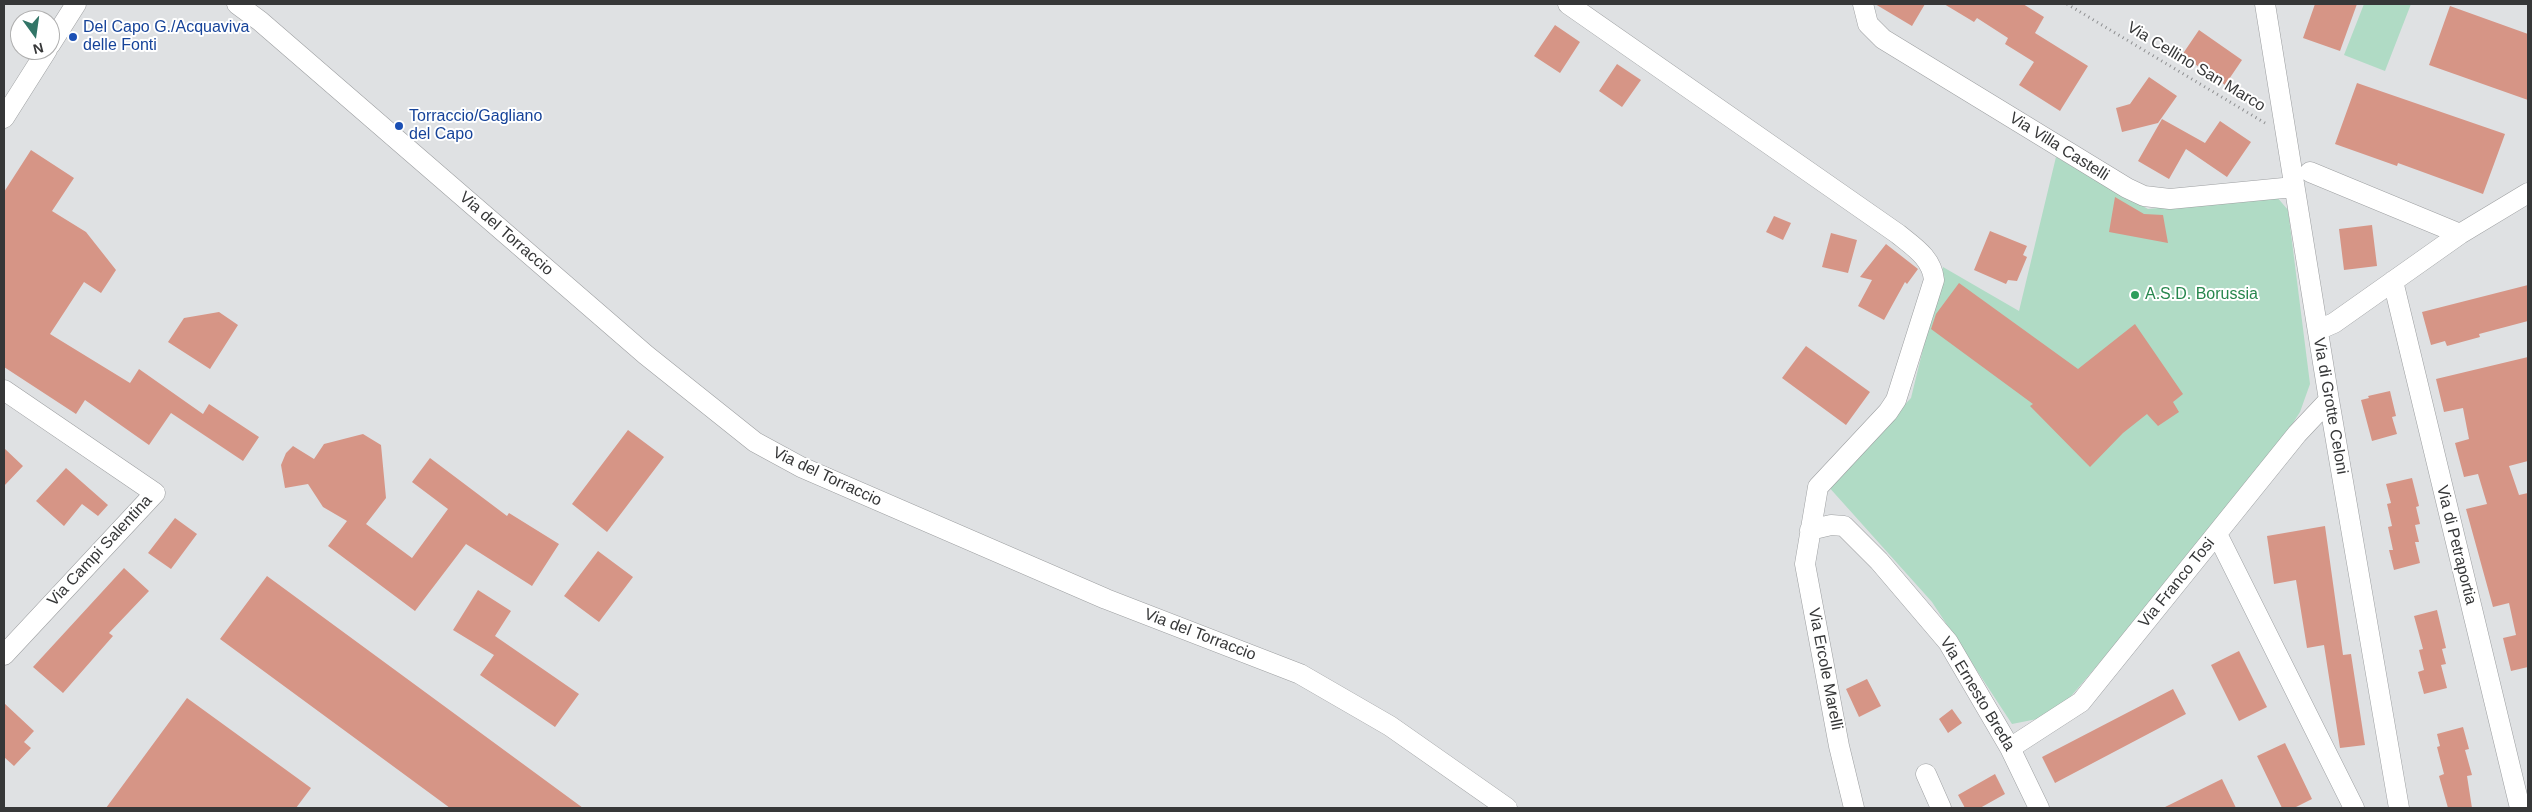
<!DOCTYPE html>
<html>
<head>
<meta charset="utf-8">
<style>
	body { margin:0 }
	#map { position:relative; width:2532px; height:812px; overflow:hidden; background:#dfe1e3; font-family:Arial,sans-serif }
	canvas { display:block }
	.frame { position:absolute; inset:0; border:5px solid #363738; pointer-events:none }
	.north { position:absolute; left:10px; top:10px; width:50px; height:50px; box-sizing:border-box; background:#fff; border:1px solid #afafaf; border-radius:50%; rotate:166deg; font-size:14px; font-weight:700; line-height:20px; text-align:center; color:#363738 }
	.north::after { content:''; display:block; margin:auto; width:18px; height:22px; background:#327567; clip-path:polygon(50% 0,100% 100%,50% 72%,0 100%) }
</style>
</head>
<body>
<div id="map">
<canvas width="2532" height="812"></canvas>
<div class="frame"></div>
<div class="north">N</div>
</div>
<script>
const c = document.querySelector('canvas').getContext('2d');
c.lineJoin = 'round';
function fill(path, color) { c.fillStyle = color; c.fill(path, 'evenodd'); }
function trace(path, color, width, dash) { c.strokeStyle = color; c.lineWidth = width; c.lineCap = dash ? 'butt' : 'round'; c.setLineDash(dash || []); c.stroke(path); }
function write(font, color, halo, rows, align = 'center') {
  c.font = font + ' Arial,sans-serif'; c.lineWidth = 4; c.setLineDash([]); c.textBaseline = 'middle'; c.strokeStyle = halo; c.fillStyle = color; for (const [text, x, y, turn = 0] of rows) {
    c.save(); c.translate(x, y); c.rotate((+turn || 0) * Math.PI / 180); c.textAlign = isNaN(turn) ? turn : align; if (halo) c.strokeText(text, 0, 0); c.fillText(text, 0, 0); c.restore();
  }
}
fill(new Path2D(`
	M2364 4H2411L2385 71 2344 55Z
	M2056 157 2148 209 2276 196 2288 210 2310 384 2300 412 2288 431 2140 615 2067 701 2037 719 2012 724 1932 602 1827 485 1911 398 1943 267 2019 311Z`), '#b0dbc5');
fill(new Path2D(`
	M1875 4H1925L1912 26Z
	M1944 4H2023L2044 17 2035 33 2088 66 2060 111 2019 85 2034 62 2005 44 2008 38 1977 18 1974 22Z
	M2315 4H2357L2340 51 2303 38Z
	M2450 6 2528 34V100L2429 65Z
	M1555 25 1580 42 1560 73 1534 56Z
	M2199 30 2242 60 2225 85 2182 55Z
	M1617 64 1641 80 1622 107 1599 91Z
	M2149 77 2177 96 2158 123 2122 132 2116 108 2130 104Z
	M2357 83 2505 134 2483 194 2398 163 2397 166 2335 144Z
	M2162 119 2205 143 2220 121 2251 142 2227 177 2186 149 2169 179 2138 161Z
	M31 150 74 178 52 211 86 232 116 270 101 293 84 282 50 334 130 383 139 369 203 414 209 404 259 437 243 461 171 413 149 445 85 400 76 414 4 367V192Z
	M2115 197 2144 214 2163 215 2168 243 2109 232Z
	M1774 216 1791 223 1783 240 1766 232Z
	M2372 225 2377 266 2344 270 2339 229Z
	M1990 231 2027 246 2023 255 2027 257 2017 281 2008 280 2006 284 1974 270Z
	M1831 233 1857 240 1848 273 1822 267Z
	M1886 244 1918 269 1907 284 1905 282 1884 320 1858 306 1872 280 1860 277Z
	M1959 283 2078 369 2135 324 2183 394 2173 402 2179 412 2158 426 2147 414 2123 433 2090 467 2030 406 2033 404 1931 329 1936 314Z
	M2528 285V321L2479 334 2480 337 2447 346 2445 341 2431 345 2422 312Z
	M219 312 238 325 210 369 168 342 184 318Z
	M1806 346 1870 392 1846 425 1782 378Z
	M2528 357V461L2509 466 2519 495 2528 493V667L2511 671 2503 638 2516 635 2509 603 2493 607 2466 509 2487 504 2478 474 2464 477 2455 443 2469 439 2463 408 2444 412 2436 379Z
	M2390 391 2396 416 2392 417 2397 434 2372 441 2361 400 2369 398 2368 396Z
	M628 430 664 457 607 532 572 504Z
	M363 434 381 445 386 498 366 524 412 558 448 509 412 482 430 458 507 516 509 513 559 544 532 586 466 544 415 611 328 546 347 521 323 507 308 484 285 488 281 465 286 453 293 446 314 459 324 444Z
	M4 448 23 466 4 486Z
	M66 468 108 505 98 516 82 504 64 526 36 501Z
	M2412 478 2419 506 2416 507 2420 524 2415 525 2419 542H2415L2420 563 2394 570 2389 550H2393L2388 527 2392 526 2387 504 2391 503 2386 484Z
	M175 518 197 534 171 569 148 553Z
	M2325 526 2343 655 2351 654 2365 745 2340 748 2324 645 2307 648 2296 580 2274 584 2267 536Z
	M598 551 633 577 599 622 564 596Z
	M124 568 149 591 109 633 113 636 63 693 33 667Z
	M267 576 583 808H450L220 639Z
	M478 590 511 611 495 636 579 694 555 727 480 675 494 655 453 630Z
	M2437 610 2446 648 2442 649 2446 664 2441 665 2447 688 2424 694 2418 672 2424 670 2419 650 2423 649 2414 616Z
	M2239 651 2267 707 2239 721 2211 665Z
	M1867 679 1881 706 1859 717 1846 689Z
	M2173 689 2186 714 2055 783 2042 757Z
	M187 698 311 788 296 808H106Z
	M4 703 34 731 24 742 31 748 14 766 4 757Z
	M1952 709 1962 723 1948 733 1939 719Z
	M2463 727 2469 749 2465 750 2472 775 2467 776 2472 808H2448L2439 776 2444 774 2437 747 2440 746 2437 734Z
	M2285 743 2312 799 2294 808H2282L2257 756Z
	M1995 774 2005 794 1980 808H1965L1958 795Z
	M2222 779 2236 808H2163Z`), '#d69586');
const minor = new Path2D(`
	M237 4 260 21 646 355 755 442 801 467 1106 599 1300 674 1390 726 1507 808
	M1568 4 1898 234C1914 247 1932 258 1934 280L1896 400 1888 412 1818 487 1805 564 1839 746 1854 808
	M1863 4 1868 24 1883 39 2127 188 2144 196 2170 199 2294 187
	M2265 4 2329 400 2399 808
	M50 45 76 4
	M4 118 47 50
	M2310 172 2460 234
	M2393 281 2520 808
	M2318 330 2334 323 2460 234 2528 193
	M4 390 155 493 4 655
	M1810 530 1831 525 1844 526 1879 561 1948 642 2010 748 2039 808
	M2217 534 2354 808
	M2010 748 2081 702 2297 434 2329 400
	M1926 774 1941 808`);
trace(minor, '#9d9fa1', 21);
trace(new Path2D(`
	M2067 4 2265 123`), '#8e8f91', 3, [1, 4]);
trace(minor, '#fff', 20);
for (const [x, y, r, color] of [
	[73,37,5,"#1a4fb4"],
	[399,126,5,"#1a4fb4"],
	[2135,295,5,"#2e9e5b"]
]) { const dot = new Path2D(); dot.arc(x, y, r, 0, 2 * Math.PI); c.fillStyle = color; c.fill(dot); trace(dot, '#fff', 2); }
write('16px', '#164399', '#fff', [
	["Del Capo G./Acquaviva",83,28],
	["delle Fonti",83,46],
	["Torraccio/Gagliano",409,117],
	["del Capo",409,135]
], 'left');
write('16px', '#363738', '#fff', [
	["Via Cellino San Marco",2196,67,31],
	["Via Villa Castelli",2059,147,32],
	["Via del Torraccio",506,234,41],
	["Via di Grotte Celoni",2330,406,80],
	["Via del Torraccio",827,477,25],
	["Via di Petraportia",2456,545,76],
	["Via Campi Salentina",100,551,-47],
	["Via Franco Tosi",2177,583,-51],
	["Via del Torraccio",1200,635,21],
	["Via Ercole Marelli",1825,669,79],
	["Via Ernesto Breda",1977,694,59]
]);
write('16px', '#27864d', '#fff', [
	["A.S.D. Borussia",2145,295]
], 'left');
</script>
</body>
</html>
